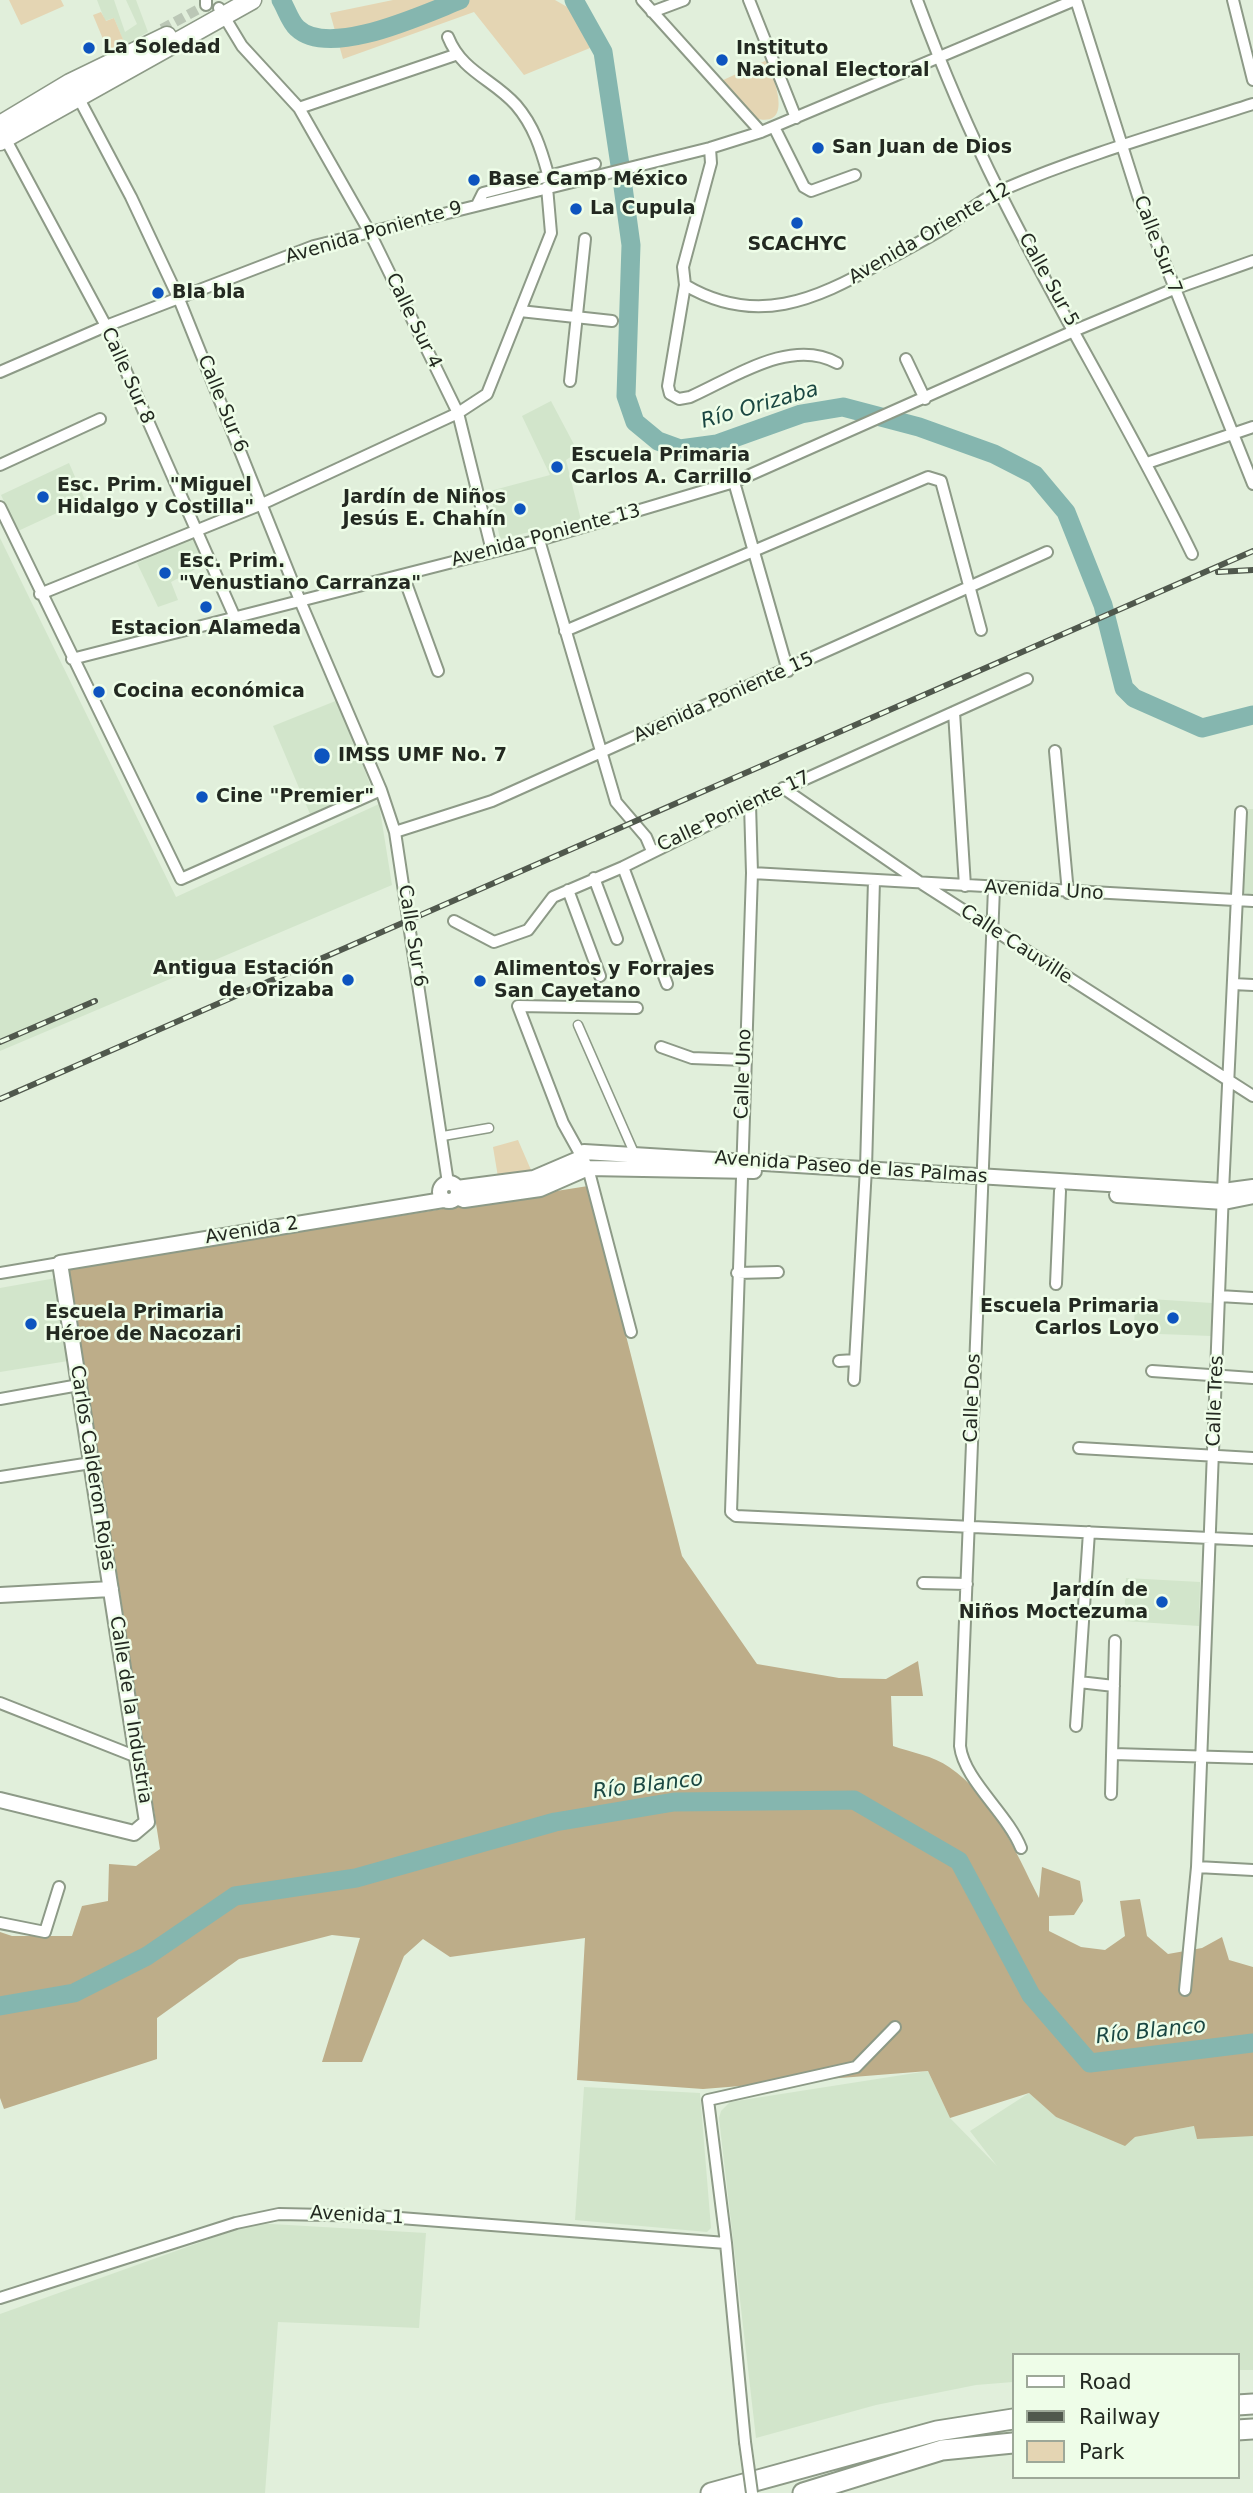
<!DOCTYPE html>
<html>
<head>
<meta charset="utf-8">
<style>
	body { margin:0 }
	#map { position:relative; width:1253px; height:2493px; overflow:hidden; background:#e1efdb; font-family:"DejaVu Sans",sans-serif }
	canvas { display:block }
	.legend { position:absolute; left:1012px; top:2353px; width:228px; height:126px; box-sizing:border-box; background:#eefde8; border:2px solid #9da898; margin:0; padding:9px 12px; list-style:none; font-size:21px; color:#232921 }
	.legend li { display:flex; align-items:center; gap:14px; height:35px }
	.legend b { width:35px; border:2px solid #9da898 }
</style>
</head>
<body>
<div id="map">
<canvas width="1253" height="2493"></canvas>
<ul class="legend">
<li><b style="height:9px;background:#fff"></b>Road</li>
<li><b style="height:9px;background:#50584d"></b>Railway</li>
<li><b style="height:19px;background:#e4d5b3"></b>Park</li>
</ul>
</div>
<script>
const c = document.querySelector('canvas').getContext('2d');
c.lineJoin = 'round';
function fill(path, color) { c.fillStyle = color; c.fill(path, 'evenodd'); }
function trace(path, color, width, dash) { c.strokeStyle = color; c.lineWidth = width; c.lineCap = dash ? 'butt' : 'round'; c.setLineDash(dash || []); c.stroke(path); }
function write(font, color, halo, rows, align = 'center') {
  c.font = font + ' "DejaVu Sans",sans-serif'; c.lineWidth = 5; c.setLineDash([]); c.textBaseline = 'middle'; c.strokeStyle = halo; c.fillStyle = color; for (const [text, x, y, turn = 0] of rows) {
    c.save(); c.translate(x, y); c.rotate((+turn || 0) * Math.PI / 180); c.textAlign = isNaN(turn) ? turn : align; if (halo) c.strokeText(text, 0, 0); c.fillText(text, 0, 0); c.restore();
  }
}
fill(new Path2D(`
	M97 0H114L125 32 137 24 126 0H136L148 32 125 45 114 18 105 21Z
	M551 401 578 452 566 460 581 520 500 539 490 491 550 475 522 416Z
	M69 463 85 500 18 531 1 495Z
	M195 536 207 563 171 582 178 600 158 607 137 563Z
	M0 538 176 897 379 804 392 885 0 1051Z
	M338 700 371 787 310 814 273 726Z
	M1245 809H1253V895L1241 894Z
	M56 1278 68 1361 0 1372V1288Z
	M1135 1298 1212 1303 1211 1336 1134 1333Z
	M1126 1578 1200 1582 1199 1626 1124 1621Z
	M928 2071 950 2118 997 2166 970 2131 1029 2093 1056 2117 1135 2137 1194 2126 1253 2130V2370H1237V2355H1013V2382L976 2385 876 2405 756 2438 719 2118 721 2111 730 2102Z
	M584 2087 700 2093 711 2228 707 2232 575 2220Z
	M254 2223 426 2233 419 2328 278 2322 265 2493H0V2314Z`), '#d2e5cb');
fill(new Path2D(`
	M9 0H61L64 6 21 25Z
	M393 0H555L569 8 590 48 524 75 474 12 343 59 330 13Z
	M101 12 106 21 114 18 127 49 110 56 93 15Z
	M767 60C773 77 796 130 754 118L721 81Z
	M518 1140 531 1170 498 1177 493 1147Z`), '#e4d5b3');
fill(new Path2D(`
	M588 1186 682 1556 757 1664 839 1678 886 1679 918 1661 923 1696H891L893 1746C910 1752 934 1756 949 1767 994 1798 1015 1851 1039 1898L1042 1867 1080 1881 1083 1901 1074 1915 1049 1916V1931L1081 1947 1105 1950 1125 1936 1120 1901 1140 1899 1147 1936 1168 1954 1202 1948 1222 1937 1229 1960 1253 1967V2136L1197 2139 1194 2126 1135 2137 1125 2146 1056 2117 1029 2093 950 2118 928 2071 703 2089 577 2080 585 1938 450 1957 423 1939 404 1956 362 2062H322L360 1938 332 1935 239 1959 157 2018V2059L4 2109 0 2098V1932L12 1936H72L82 1906 108 1901 109 1864 136 1866 160 1849 69 1268Z`), '#bdad89');
trace(new Path2D(`
	M281 0C286 8 290 22 297 28 329 59 424 14 460 0
	M574 0 603 52 620 165 631 245 626 396 635 422 658 441 680 449 717 444 801 414 843 407 919 427 994 454 1035 475 1066 512 1103 605 1124 688 1134 698 1202 728 1253 715
	M0 2006 74 1993 147 1956 235 1896 356 1878 555 1822 674 1802 854 1800 959 1861 1031 1995 1090 2063 1253 2043`), '#85b6af', 19);
trace(new Path2D(`
	M162 29 206 5`), '#bbc7b6', 10, [10, 5]);
const pedestrian = new Path2D(`
	M578 1025 635 1155
	M443 1136 489 1128`);
const minor = new Path2D(`
	M642 0 761 132
	M749 0 796 118
	M917 0C941 65 968 129 999 191 1060 314 1132 430 1192 554
	M1076 0 1138 196 1253 484
	M1233 0 1253 80
	M206 5V0
	M219 8 242 46 299 108 369 231 458 413 492 551
	M652 12 684 0
	M448 37C462 72 493 79 516 105 534 126 541 149 548 174
	M77 95 131 197 179 299 301 603 381 790 395 832 448 1183
	M299 108 455 55
	M774 127 804 187 811 191 855 175
	M5 138 106 326 236 620
	M710 148 711 163 683 267 685 285 668 386 670 394 679 399 690 397C733 378 791 337 837 363
	M477 205 483 193 595 164
	M685 285C756 327 815 300 879 264 901 252 923 241 944 228 963 216 981 199 1002 190 1083 155 1169 131 1253 104
	M520 311 612 321
	M906 359 925 399
	M0 372 106 326 314 246 710 148 761 132 1075 0
	M570 381 585 239
	M1147 463 1253 427
	M0 465 100 419
	M734 482 788 671
	M0 507 181 879 381 790
	M539 540 616 802 646 837 652 851
	M403 575 438 671
	M40 594 262 504 458 413 487 394 551 233 547 187
	M565 631 928 477 941 481 981 630
	M72 659 539 540 734 482 1076 330 1174 289 1253 261
	M954 712 965 886
	M1055 751 1068 893
	M783 788 921 883 1253 1096
	M750 804 752 873 731 1512 736 1516 1253 1540
	M395 832 492 801 1047 552
	M623 867 667 984
	M752 873 1253 901
	M594 878 617 939
	M994 888 960 1746C964 1780 1007 1813 1021 1848
	M568 890 600 976
	M454 921 494 942 528 930 553 897 623 867 750 804 1027 679
	M1233 984 1253 985
	M661 1047 692 1058 744 1060
	M0 1273 60 1263
	M737 1273 778 1272
	M1056 1284 1060 1191
	M1219 1296 1253 1298
	M631 1332 588 1168 563 1123 518 1006 637 1008
	M839 1361 855 1360
	M1152 1371 1253 1378
	M854 1380 866 1168 874 880
	M0 1399 79 1385
	M1079 1448 1253 1458
	M0 1477 91 1463
	M923 1583 967 1584
	M1079 1682 1114 1686
	M0 1703 137 1757
	M1076 1726 1089 1532
	M1113 1754 1253 1758
	M1111 1794 1115 1641
	M1197 1867 1253 1870
	M0 1923 45 1932 59 1887
	M1185 1990 1197 1867 1223 1191 1241 812
	M0 2298 236 2223 279 2214 374 2216 726 2243
	M745 2442 726 2243 708 2100 856 2067 895 2027`);
const tertiary = new Path2D(`
	M440 1192a9 9 0 1 1 18 0a9 9 0 1 1-18 0Z
	M457 1188 534 1178 583 1157 584 1152 1223 1191 1253 1187
	M1117 1195 1224 1202 1253 1196
	M457 1197 464 1200 540 1189 588 1168 754 1171
	M0 1595 111 1589
	M0 1800 134 1833 147 1822 60 1263 443 1200`);
const primary = new Path2D(`
	M0 125 70 83 167 36
	M0 141 252 0`);
const motorway = new Path2D(`
	M1237 2405 1253 2404
	M1237 2430 1253 2429
	M711 2493 937 2431 1013 2419
	M803 2493 942 2450 1013 2443`);
trace(pedestrian, '#8d9a87', 11);
trace(minor, '#8d9a87', 14);
trace(tertiary, '#8d9a87', 18);
trace(primary, '#8d9a87', 21);
trace(motorway, '#8d9a87', 23);
trace(pedestrian, '#fff', 8);
trace(minor, '#fff', 10);
trace(tertiary, '#fff', 14);
trace(primary, '#fff', 18);
trace(motorway, '#fff', 19);
const rail = new Path2D(`
	M1218 572 1253 570
	M0 1042 95 1001
	M0 1099 1253 551`);
trace(rail, '#50584d', 6);
trace(rail, '#eefde8', 3.5, [10]);
const minorBridge = new Path2D(`
	M745 2442 752 2493`);
trace(minorBridge, '#8d9a87', 14, []);
trace(minorBridge, '#fff', 10);
for (const [x, y, r, color] of [
	[89,48,7,"#0d54bf"],
	[722,60,7,"#0d54bf"],
	[818,148,7,"#0d54bf"],
	[474,180,7,"#0d54bf"],
	[576,209,7,"#0d54bf"],
	[797,223,7,"#0d54bf"],
	[158,293,7,"#0d54bf"],
	[557,467,7,"#0d54bf"],
	[43,497,7,"#0d54bf"],
	[520,509,7,"#0d54bf"],
	[165,573,7,"#0d54bf"],
	[206,607,7,"#0d54bf"],
	[99,692,7,"#0d54bf"],
	[322,756,9,"#0d54bf"],
	[202,797,7,"#0d54bf"],
	[348,980,7,"#0d54bf"],
	[480,981,7,"#0d54bf"],
	[1173,1318,7,"#0d54bf"],
	[31,1324,7,"#0d54bf"],
	[1162,1602,7,"#0d54bf"]
]) { const dot = new Path2D(); dot.arc(x, y, r, 0, 2 * Math.PI); c.fillStyle = color; c.fill(dot); trace(dot, '#eefde8', 2.5); }
write('bold 19px', '#232921', '#eefde8', [
	["La Soledad",103,48],
	["Instituto",736,49],
	["Nacional Electoral",736,71],
	["San Juan de Dios",832,148],
	["Base Camp México",488,180],
	["La Cupula",590,209],
	["SCACHYC",797,245,"center"],
	["Bla bla",172,293],
	["Escuela Primaria",571,456],
	["Carlos A. Carrillo",571,478],
	["Esc. Prim. \"Miguel",57,486],
	["Hidalgo y Costilla\"",57,508],
	["Jardín de Niños",506,498,"right"],
	["Jesús E. Chahín",506,520,"right"],
	["Esc. Prim.",179,562],
	["\"Venustiano Carranza\"",179,584],
	["Estacion Alameda",206,629,"center"],
	["Cocina económica",113,692],
	["IMSS UMF No. 7",338,756],
	["Cine \"Premier\"",216,797],
	["Antigua Estación",334,969,"right"],
	["de Orizaba",334,991,"right"],
	["Alimentos y Forrajes",494,970],
	["San Cayetano",494,992],
	["Escuela Primaria",1159,1307,"right"],
	["Carlos Loyo",1159,1329,"right"],
	["Escuela Primaria",45,1313],
	["Héroe de Nacozari",45,1335],
	["Jardín de",1148,1591,"right"],
	["Niños Moctezuma",1148,1613,"right"]
], 'left');
write('19px', '#232921', '#eefde8', [
	["Avenida Poniente 9",374,233,-16],
	["Avenida Oriente 12",930,234,-30],
	["Calle Sur 7",1157,245,69],
	["Calle Sur 5",1048,280,61],
	["Calle Sur 4",413,321,64],
	["Calle Sur 8",127,376,66],
	["Calle Sur 6",222,404,68],
	["Avenida Poniente 13",546,536,-15],
	["Avenida Poniente 15",724,698,-24],
	["Calle Poniente 17",734,812,-25],
	["Avenida Uno",1044,891,3],
	["Calle Sur 6",412,936,81],
	["Calle Cauville",1016,945,33],
	["Calle Uno",744,1074,-88],
	["Avenida Paseo de las Palmas",851,1168,4],
	["Avenida 2",252,1231,-9],
	["Calle Dos",973,1398,-88],
	["Calle Tres",1216,1401,-88],
	["Carlos Calderon Rojas",92,1468,81],
	["Calle de la Industria",130,1710,81],
	["Avenida 1",357,2216,3]
]);
write('italic 21px', '#1a4742', '#eefde8', [
	["Río Orizaba",760,406,-16],
	["Río Blanco",648,1786,-7],
	["Río Blanco",1151,2032,-6]
]);
</script>
</body>
</html>
